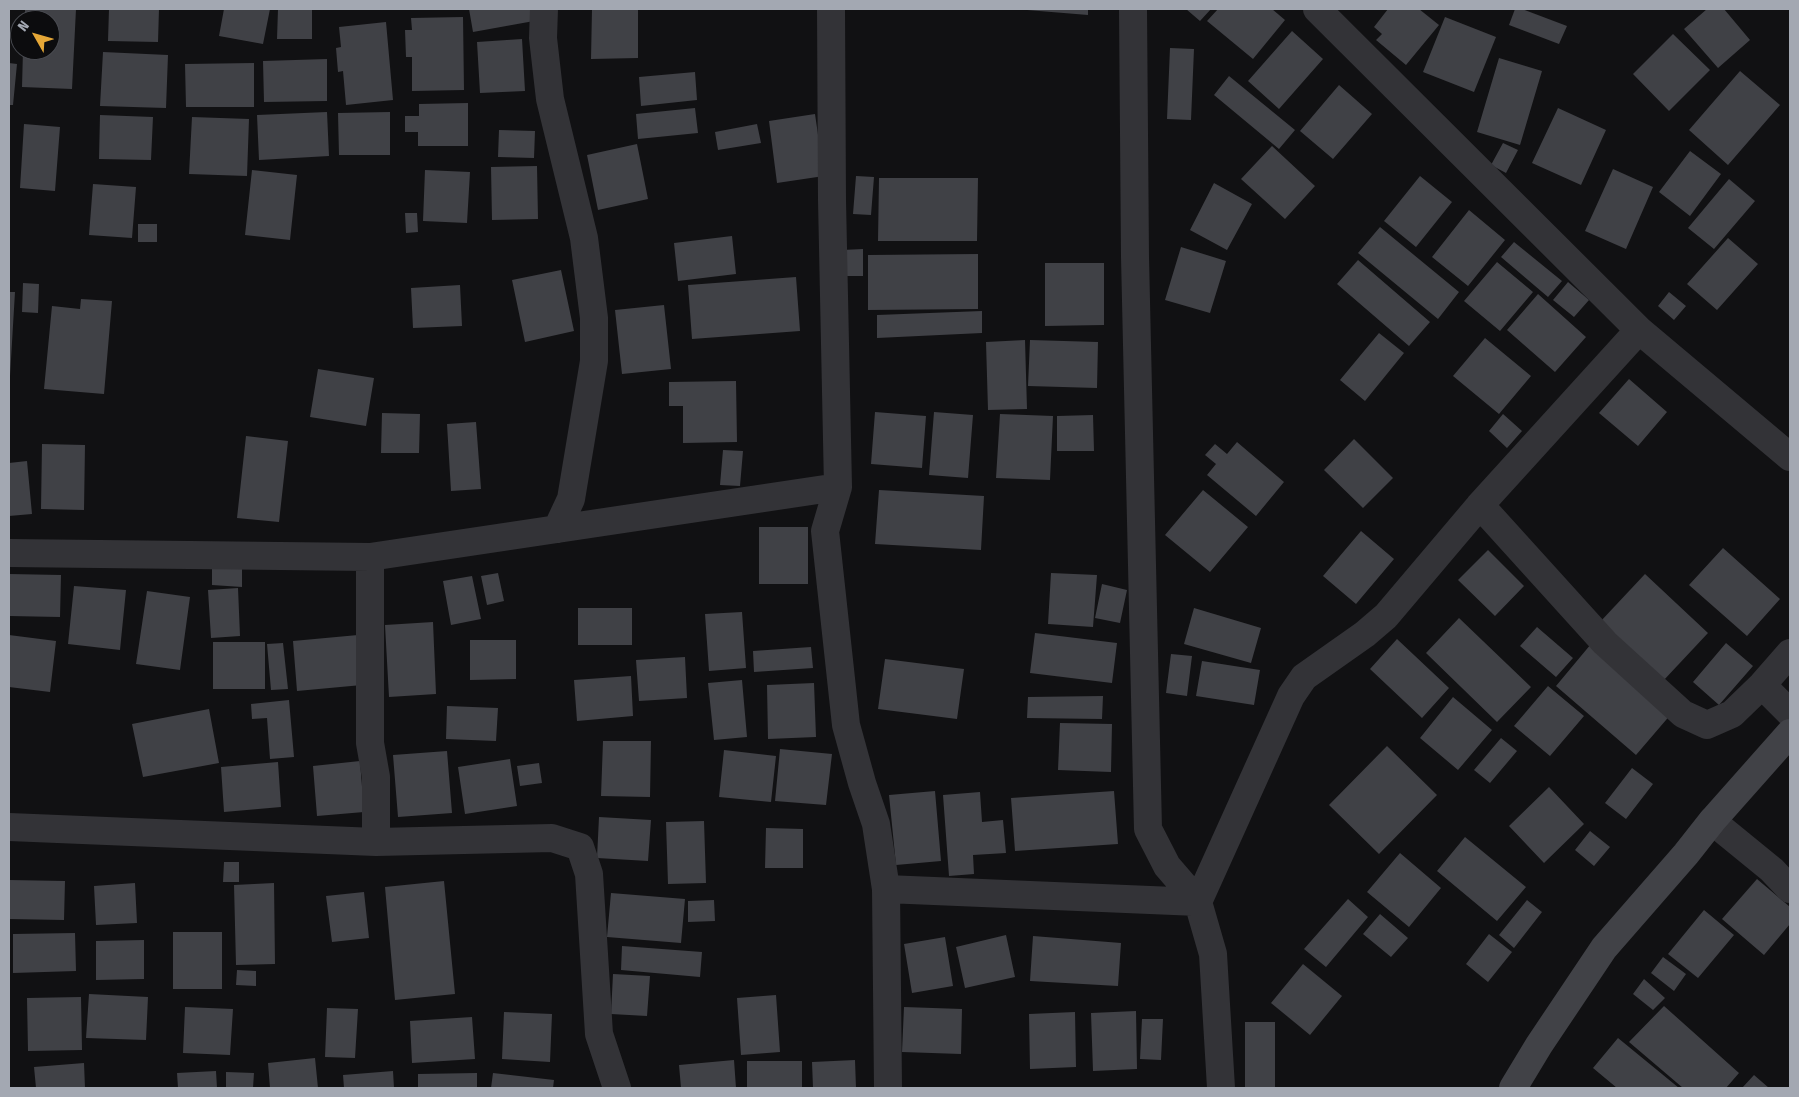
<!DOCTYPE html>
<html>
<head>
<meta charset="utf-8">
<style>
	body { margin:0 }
	#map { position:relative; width:1799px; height:1097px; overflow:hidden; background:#111113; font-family:"Fira Sans Condensed",sans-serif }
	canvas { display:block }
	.frame { position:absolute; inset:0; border:10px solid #a3a8b2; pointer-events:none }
	.north { position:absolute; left:10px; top:10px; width:50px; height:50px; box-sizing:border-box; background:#0c0c0e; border:1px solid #484a50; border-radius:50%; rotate:308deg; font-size:14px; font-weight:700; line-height:20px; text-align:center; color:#a3a8b2 }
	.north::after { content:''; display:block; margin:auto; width:18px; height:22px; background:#e5a737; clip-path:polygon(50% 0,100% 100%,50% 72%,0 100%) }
</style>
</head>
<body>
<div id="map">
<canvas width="1799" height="1097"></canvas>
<div class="frame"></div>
<div class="north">N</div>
</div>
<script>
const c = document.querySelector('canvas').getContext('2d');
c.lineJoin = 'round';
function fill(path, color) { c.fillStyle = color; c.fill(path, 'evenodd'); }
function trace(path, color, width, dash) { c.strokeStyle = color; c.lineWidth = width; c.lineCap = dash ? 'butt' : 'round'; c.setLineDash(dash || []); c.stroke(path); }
fill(new Path2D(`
	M25 9H76L72 89 22 87 23 50H50V20H25Z
	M109 9H159L158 42 108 41Z
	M224 9H270L263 44 219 36Z
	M278 9H312V39H277Z
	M469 9H532L534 21 473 32Z
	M592 9H638V58L591 59Z
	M1027 9H1088V15L1027 10Z
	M1186 9H1211L1200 21Z
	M1218 9H1272L1285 20 1253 59 1207 21Z
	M1388 9H1419L1439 25 1406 65 1376 40 1382 34 1374 27Z
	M1515 9H1522L1567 26 1559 44 1509 25Z
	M1707 9H1724L1750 40 1718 68 1684 29Z
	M463 17 464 90 412 91V57H406L405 30H412L411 18Z
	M1445 17 1496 37 1474 92 1423 72Z
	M386 22 393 100 346 105 343 71 338 72 336 48 341 47 339 27Z
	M1292 31 1323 59 1279 109 1248 81Z
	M1673 34 1710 70 1669 111 1633 74Z
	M522 39 525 91 480 93 477 42Z
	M1170 48 1194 49 1191 120 1167 119Z
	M103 52 168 55 166 108 100 106Z
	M1499 58 1542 71 1520 145 1477 132Z
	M327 59V101L264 102 263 61Z
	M9 63 17 64 13 105H9Z
	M254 63V107H186L185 64Z
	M1740 71 1780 105 1728 165 1689 130Z
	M695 72 697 100 641 106 639 77Z
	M1229 76 1295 130 1279 149 1214 95Z
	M1339 85 1372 114 1333 159 1300 131Z
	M468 103V146H418V132H405V116H419V104Z
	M695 108 698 133 638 139 636 114Z
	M1558 108 1606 130 1581 185 1532 163Z
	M327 112 329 156 259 160 257 115Z
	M390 112V155H339L338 113Z
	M815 114 824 176 777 183 769 121Z
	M100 115 153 117 151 160 99 159Z
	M192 117 249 119 247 176 189 174Z
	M24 124 60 127 55 191 20 188Z
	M757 124 761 143 718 150 715 132Z
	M499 130 535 131 534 158 498 157Z
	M1503 143 1518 150 1506 173 1491 165Z
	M637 144 648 199 598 210 587 155Z
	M1272 146 1315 186 1285 219 1241 179Z
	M1690 151 1721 174 1690 216 1659 192Z
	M537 166 538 219 492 220 491 167Z
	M1613 169 1653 187 1626 249 1585 231Z
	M252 170 297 175 290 240 245 235Z
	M425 170 470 172 467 223 423 221Z
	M856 176 874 177 871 215 853 214Z
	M1420 176 1452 202 1416 247 1384 221Z
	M879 178H978L977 241H878Z
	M1729 179 1755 201 1714 249 1688 228Z
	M1214 183 1252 204 1227 250 1190 230Z
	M93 184 136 187 132 238 89 235Z
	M1469 210 1505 240 1468 286 1432 257Z
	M405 213H417L418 232 406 233Z
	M138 224H157V242H138Z
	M1380 227 1459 292 1438 319 1358 253Z
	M732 236 736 274 678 281 674 243Z
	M1728 238 1758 264 1717 310 1687 284Z
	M1514 242 1562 281 1548 297 1501 257Z
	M1181 247 1226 261 1210 313 1165 300Z
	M863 249V276H842V250Z
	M978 254V309L868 310V255Z
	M1358 260 1430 322 1409 346 1337 284Z
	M1497 262 1533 292 1500 331 1464 301Z
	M1045 263H1104V325L1045 326Z
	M561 270 574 331 525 342 512 280Z
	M796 277 800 331 692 339 688 285Z
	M1568 282 1589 300 1574 317 1553 300Z
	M23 283 39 284 38 313 22 312Z
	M460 285 462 326 413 328 411 288Z
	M9 292H15L10 376H9Z
	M1669 292 1686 306 1674 320 1658 306Z
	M1538 294 1586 337 1555 372 1507 330Z
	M81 299 112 301 104 394 44 389 52 306 80 309Z
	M664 305 671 369 622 374 615 310Z
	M982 311V333L877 338V315Z
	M1379 333 1404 353 1365 401 1340 380Z
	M1485 338 1531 376 1499 414 1453 376Z
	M1025 340 1027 409 988 410 986 342Z
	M1030 340 1098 342 1097 388 1028 386Z
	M318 369 374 378 366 426 310 417Z
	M1629 379 1667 412 1638 446 1599 413Z
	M736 381 737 442 683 443V406H669V382Z
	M875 412 926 416 922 468 871 464Z
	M934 412 973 415 968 478 929 475Z
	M382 413 420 414 419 453H381Z
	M1000 414 1053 416 1050 480 996 478Z
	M1503 414 1522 431 1507 448 1489 431Z
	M1093 415 1094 451H1057V416Z
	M476 422 481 489 451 491 447 424Z
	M246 436 288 441 279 522 237 518Z
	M1354 439 1393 478 1363 508 1324 470Z
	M1237 442 1284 482 1256 516 1207 475 1216 464 1205 455 1215 444 1227 454Z
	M42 444 85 445 84 510 41 509Z
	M723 450 743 451 740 486 720 485Z
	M27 461 32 514 9 516V463Z
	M879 490 984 496 981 550 875 544Z
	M1203 490 1248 527 1210 572 1165 535Z
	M759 527H808V584H759Z
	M1361 531 1394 559 1356 604 1323 576Z
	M1723 548 1780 599 1747 636 1689 585Z
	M1488 550 1524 586 1495 616 1458 580Z
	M212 568 242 569V587L212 585Z
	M498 573 504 601 487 605 481 576Z
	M1051 573 1097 575 1093 627 1048 624Z
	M9 574 61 575 60 617 9 616Z
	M1645 574 1708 633 1663 681 1600 622Z
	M472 576 481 619 451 625 443 581Z
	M1102 584 1127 590 1120 623 1095 618Z
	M74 586 126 590 120 650 68 644Z
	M238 588 240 636 211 638 208 590Z
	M147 591 190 597 180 670 136 664Z
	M578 608H632V645H578Z
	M1194 608 1261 628 1251 663 1184 644Z
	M742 612 746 668 709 671 705 614Z
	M1459 618 1531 687 1497 722 1426 653Z
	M433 622 436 694 389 697 385 625Z
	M1537 627 1573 658 1556 677 1520 646Z
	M1035 633 1117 643 1112 683 1030 673Z
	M9 635 56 641 50 692 9 687Z
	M358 635 362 685 297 691 293 641Z
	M1397 639 1449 688 1422 718 1370 669Z
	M470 640H516V679L470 680Z
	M213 642H265V689H213Z
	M283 643 288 689 271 690 267 644Z
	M1726 643 1753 666 1719 705 1693 682Z
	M1591 644 1672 713 1636 755 1556 686Z
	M811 647 813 668 754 672 753 651Z
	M1171 654 1192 656 1187 696 1166 693Z
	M685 657 687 698 639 701 636 660Z
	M885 659 964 669 957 719 878 709Z
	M1202 661 1260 670 1254 705 1196 696Z
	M631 676 633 716 577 721 574 680Z
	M742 680 747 737 714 740 708 683Z
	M814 683 816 737 768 739 767 685Z
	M1548 686 1584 716 1550 756 1514 726Z
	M1103 696 1102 719 1027 718 1028 697Z
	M1453 697 1492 730 1458 770 1420 738Z
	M289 700 294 757 270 759 267 718 252 719 251 704Z
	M447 706 498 708 496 741 446 739Z
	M209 709 219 763 143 777 132 724Z
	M1060 723 1112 724 1111 772 1058 770Z
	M1501 738 1517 751 1490 783 1474 770Z
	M603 741H651L650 797 601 796Z
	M1387 746 1437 795 1379 854 1329 805Z
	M780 749 832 754 826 805 775 801Z
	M724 750 776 756 771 802 719 797Z
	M447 751 452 813 398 817 393 755Z
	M510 759 517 806 465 814 458 767Z
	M360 761 364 812 317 816 313 766Z
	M278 762 281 807 224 812 221 767Z
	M539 763 542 783 520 786 517 766Z
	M1632 768 1653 784 1626 819 1605 803Z
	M1549 787 1584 824 1544 863 1509 826Z
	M935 791 941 861 896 865 889 795Z
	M1114 791 1118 844 1015 851 1011 798Z
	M980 792 982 822 1003 820 1006 853 973 855 974 874 949 876 943 795Z
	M599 817 651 820 648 861 597 858Z
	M704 821 706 883 668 884 666 822Z
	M766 828 803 829V868H765Z
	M1590 831 1610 847 1594 866 1575 850Z
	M1465 837 1526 887 1497 921 1437 871Z
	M1400 853 1441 888 1409 927 1367 892Z
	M224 862H239V882H223Z
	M1757 879 1790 907V924L1764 955 1722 919Z
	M9 880 65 881 64 920 9 919Z
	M444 881 455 994 395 1000 385 887Z
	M135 883 137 923 96 925 94 886Z
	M274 883 275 964 236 965 234 885Z
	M364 892 369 938 332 942 326 896Z
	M611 893 685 899 681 943 607 937Z
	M1348 899 1368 917 1326 967 1304 949Z
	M714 900 715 921 688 922V901Z
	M1527 900 1542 912 1514 948 1499 935Z
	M1704 910 1734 935 1698 978 1668 954Z
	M1380 914 1408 938 1391 957 1363 934Z
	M173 932H222V989H173Z
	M75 933 76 971 13 973V934Z
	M1489 934 1512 952 1488 982 1466 964Z
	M1006 935 1015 977 965 988 956 947Z
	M1033 936 1121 943 1118 986 1030 981Z
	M945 937 953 986 912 993 904 944Z
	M144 940V979L96 980V941Z
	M622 946 702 952 700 977 621 970Z
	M1663 957 1686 974 1674 991 1651 973Z
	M1303 964 1342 996 1310 1035 1271 1003Z
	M237 970 256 971V986L236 985Z
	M613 974 650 976 647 1016 611 1014Z
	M1644 979 1665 998 1653 1010 1633 994Z
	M89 994 148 997 146 1040 86 1038Z
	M776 995 780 1052 741 1055 737 998Z
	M81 997 82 1050 28 1051 27 998Z
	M1664 1006 1739 1073 1726 1088H1683L1629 1042Z
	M185 1007 233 1009 230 1055 183 1053Z
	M904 1007 962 1009 961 1054 902 1052Z
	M327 1008 358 1009 355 1058 325 1057Z
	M1136 1011 1137 1069 1093 1071 1091 1013Z
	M504 1012 552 1014 550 1062 502 1059Z
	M1075 1012 1076 1067 1030 1069 1029 1014Z
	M472 1017 475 1059 412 1063 410 1021Z
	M1142 1019H1163L1161 1060 1140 1059Z
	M1245 1022H1275V1088H1245Z
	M1618 1038 1679 1088H1617L1593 1068Z
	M315 1058 318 1088H270L268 1063Z
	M734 1060 736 1088H681L679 1065Z
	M855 1060 856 1088H813L812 1062Z
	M747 1061H802V1088H747Z
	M84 1063 85 1088H36L34 1067Z
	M216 1071 217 1088H178L177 1073Z
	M393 1071 394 1088H344L343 1075Z
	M226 1072 254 1073 253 1088H226Z
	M477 1073V1088H418V1074Z
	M493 1073 554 1080 553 1088H491Z
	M1754 1075 1769 1088H1742Z`), '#404146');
trace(new Path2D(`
	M544 9 543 38 550 99 584 238 594 318V361L571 499 557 529
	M831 9 832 200 838 487 825 531 846 725 862 783 876 824 886 889 888 1088
	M1133 9 1135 257 1148 829 1167 866 1198 902 1213 954 1221 1088
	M1317 9 1639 330 1790 457
	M1480 505 1605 643 1683 714 1707 725 1732 714 1762 685 1790 653
	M9 553 370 557 838 487
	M370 557V743L376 777V842
	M1762 685 1790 713
	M1712 821 1772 870 1790 889
	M9 827 376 842 552 838 580 847 589 874 599 1034 617 1088
	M886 889 1198 902 1291 696 1304 677 1365 634 1386 616 1480 505 1639 330`), '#333337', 28);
trace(new Path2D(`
	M1513 1088 1539 1045 1604 948 1686 854 1712 821 1790 733`), '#414247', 28);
</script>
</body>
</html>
